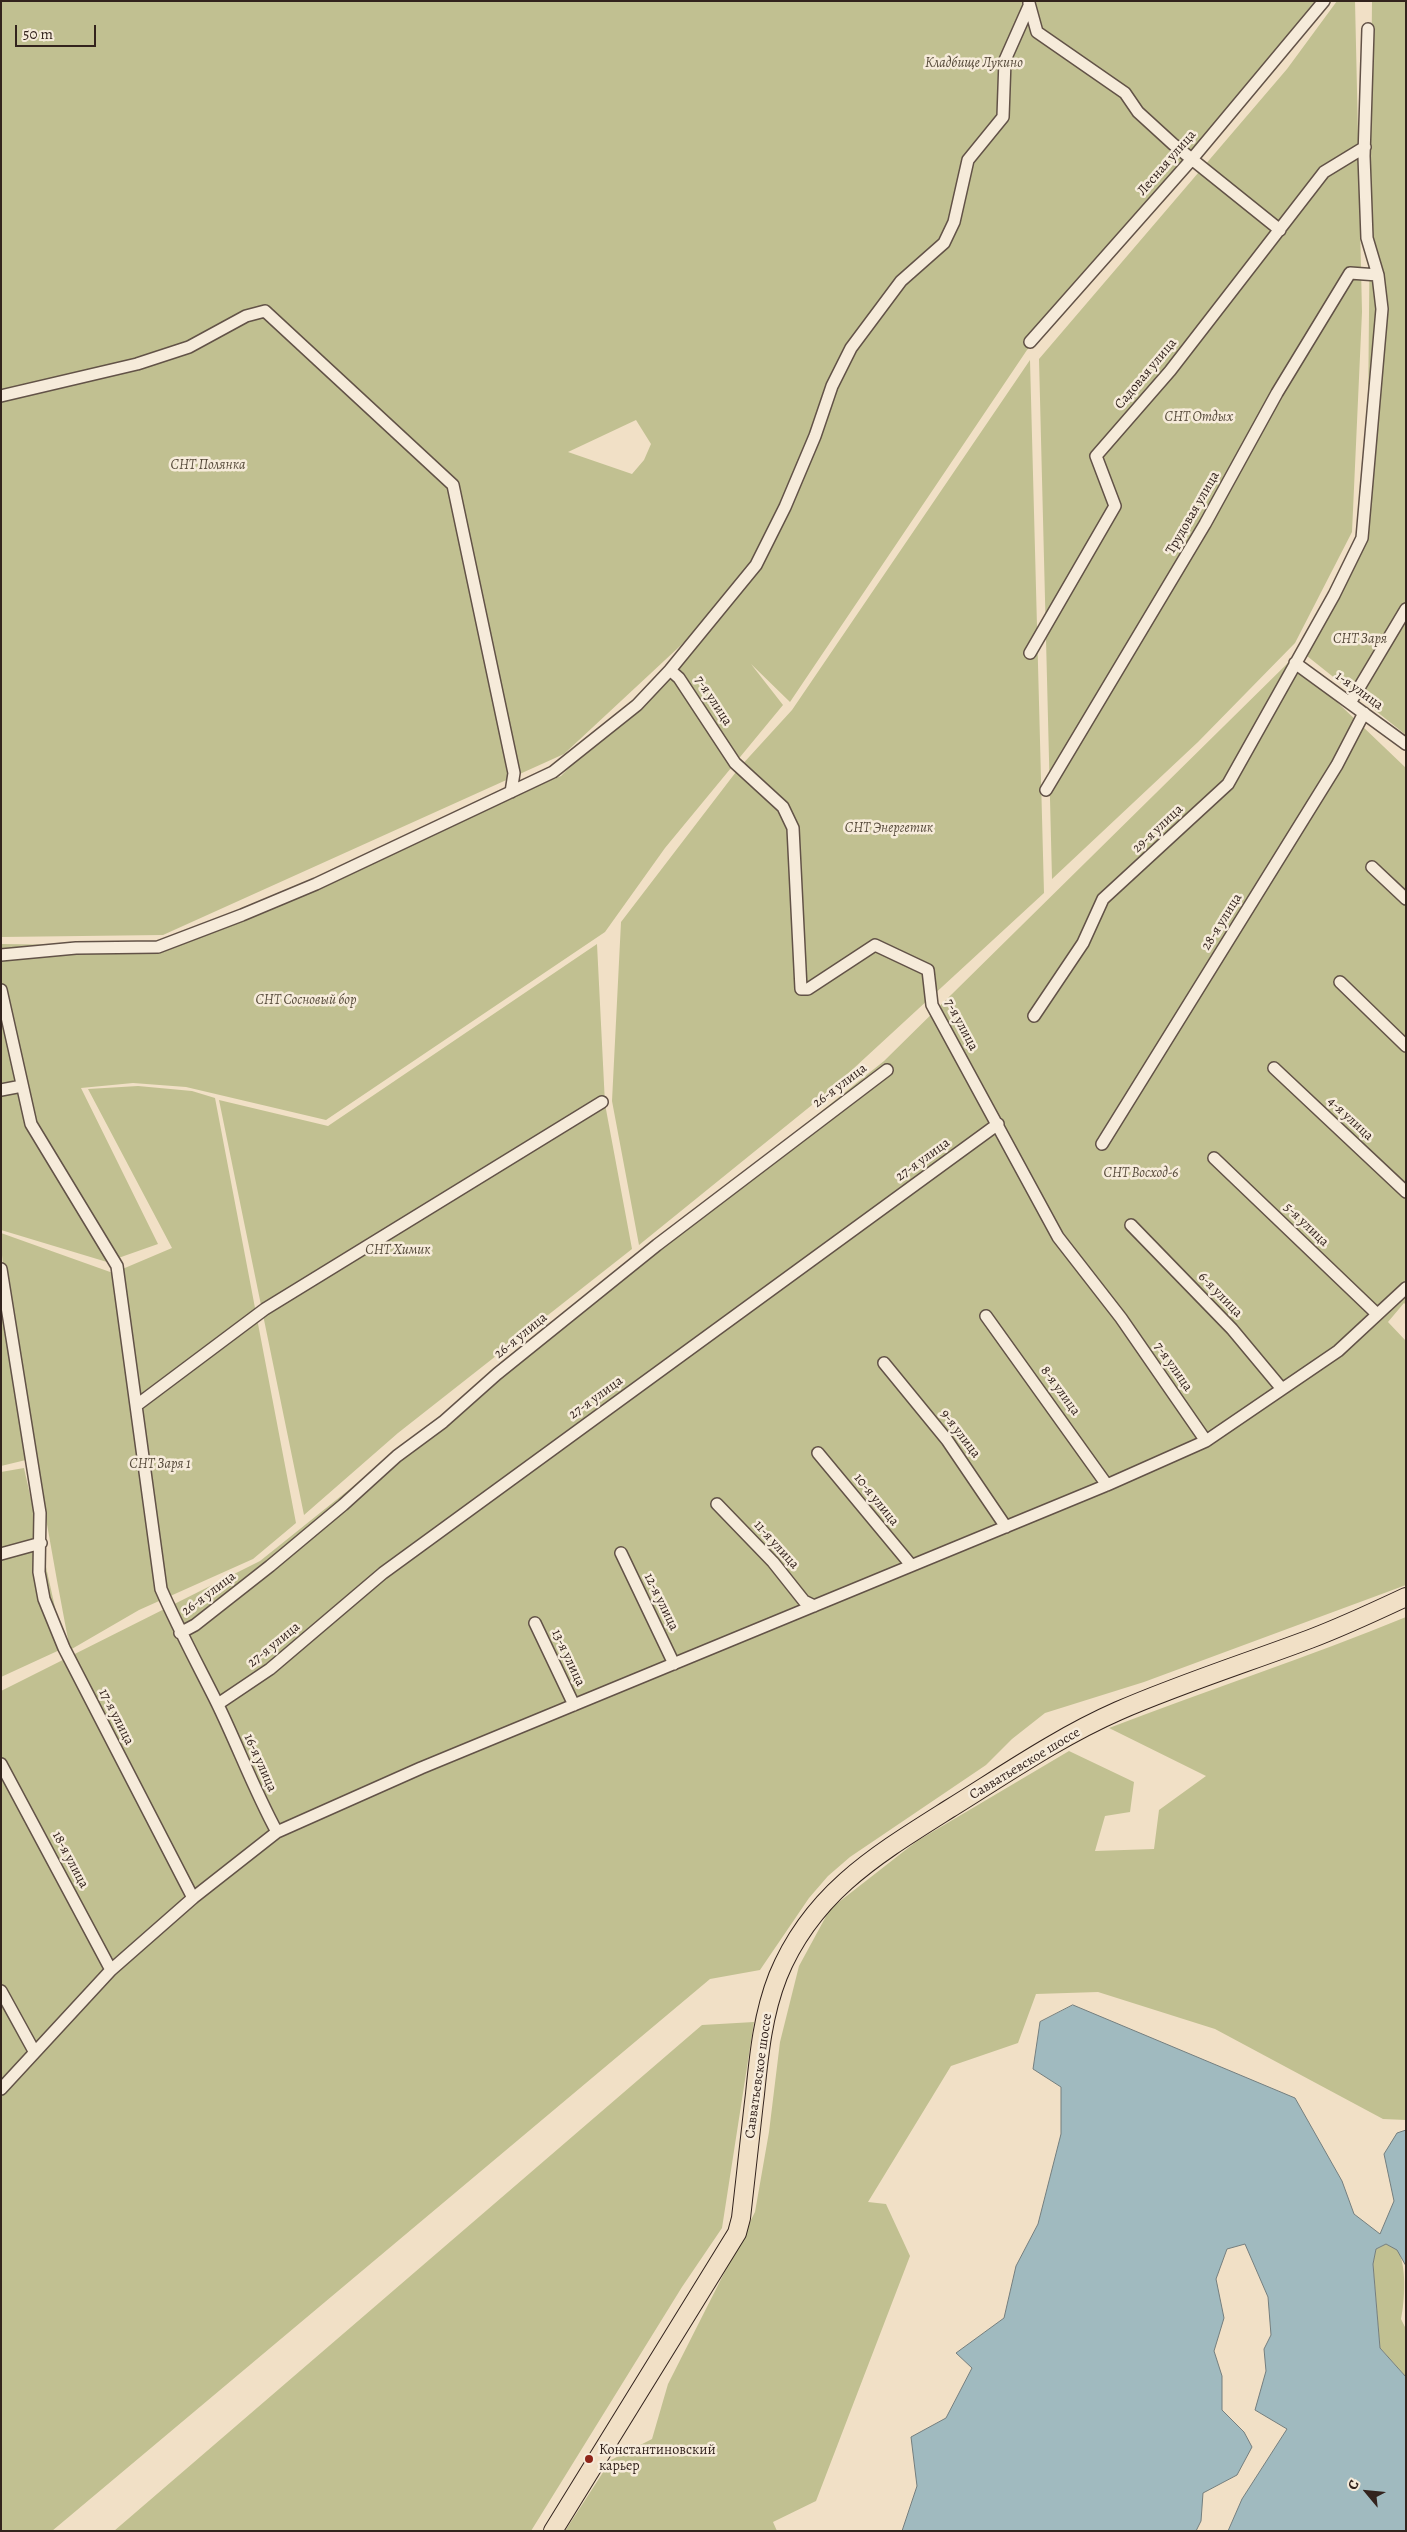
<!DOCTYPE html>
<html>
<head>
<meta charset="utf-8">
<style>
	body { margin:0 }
	#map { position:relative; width:1407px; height:2532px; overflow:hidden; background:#f1e0c6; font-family:Alegreya,serif }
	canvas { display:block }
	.frame { position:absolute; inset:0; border:2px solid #33231d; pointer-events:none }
	.north { position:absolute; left:1342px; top:2467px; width:50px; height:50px; -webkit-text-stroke:4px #f6ebda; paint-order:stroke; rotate:298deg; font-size:14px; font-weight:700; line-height:20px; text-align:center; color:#33231d }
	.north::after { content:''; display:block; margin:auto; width:18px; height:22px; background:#33231d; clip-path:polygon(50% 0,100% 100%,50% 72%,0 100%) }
	.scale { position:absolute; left:15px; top:25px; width:81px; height:22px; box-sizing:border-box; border:2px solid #33231d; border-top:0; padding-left:6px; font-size:15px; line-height:18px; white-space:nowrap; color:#33231d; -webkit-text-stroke:4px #f6ebda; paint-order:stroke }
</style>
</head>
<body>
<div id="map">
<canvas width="1407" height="2532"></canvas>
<div class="frame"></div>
<div class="north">С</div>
<div class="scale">50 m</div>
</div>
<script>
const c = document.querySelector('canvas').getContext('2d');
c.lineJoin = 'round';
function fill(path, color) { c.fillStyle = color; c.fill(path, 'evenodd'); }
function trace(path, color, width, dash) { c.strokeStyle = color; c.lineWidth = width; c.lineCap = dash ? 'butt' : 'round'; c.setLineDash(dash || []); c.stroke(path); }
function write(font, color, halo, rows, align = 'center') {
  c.font = font + ' Alegreya,serif'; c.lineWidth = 5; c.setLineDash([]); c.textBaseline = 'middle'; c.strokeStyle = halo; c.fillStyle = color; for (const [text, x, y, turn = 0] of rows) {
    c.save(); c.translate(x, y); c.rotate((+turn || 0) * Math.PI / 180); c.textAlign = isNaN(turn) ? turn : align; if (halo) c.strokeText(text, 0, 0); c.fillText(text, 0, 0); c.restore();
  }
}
fill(new Path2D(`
	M1 1H1321L1221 132 1027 350 790 702 751 664 783 705 665 848 605 932 326 1120 186 1087 133 1083 81 1088 158 1244 107 1262 1 1230V944L155 946 561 776 646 689 707 621 564 754 163 935 1 937ZM636 420 651 444 644 460 632 474 568 452Z
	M1337 1H1355L1362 312 1352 532 1295 643 1198 742 1052 879 1039 359 1287 69Z
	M1372 1H1406V735L1302 652 1367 521Z
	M1030 360 1044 893 828 1092 639 1245 612 1101 621 922 739 768 792 710Z
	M1292 659 1406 768V1305L1404 1303 1388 1322 1406 1341V1585L1144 1682 1045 1713 1012 1739 986 1765 850 1857 828 1876 809 1898 760 1970 710 1979 52 2531H1V1691L260 1561 884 1061Z
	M597 944 605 1104 632 1249 398 1433 304 1515 219 1100 328 1126Z
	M138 1086 192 1091 215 1098 296 1523 253 1559 139 1610 70 1650C52 1556 36 1463 21 1369 14 1324 1 1279 1 1233L113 1273 172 1248 88 1089Z
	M1 1280 30 1459 1 1466Z
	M24 1468 64 1648 1 1677V1472Z
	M1406 1617V2120L1383 2119 1215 2029 1098 1992 1036 1994 1018 2043 951 2066 868 2202 886 2204 910 2256 816 2501 773 2522 777 2531H565L611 2460 652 2439 668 2384 755 2212 769 2132 780 2042 799 1966 830 1909 917 1841 1069 1751 1134 1782 1130 1812 1105 1816 1095 1851 1154 1849 1159 1810 1206 1776 1109 1728C1208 1690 1308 1657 1406 1617Z
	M754 2022 722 2228 682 2287 531 2531H114L702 2025Z
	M1386 2244C1389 2246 1394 2247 1397 2249 1407 2264 1405 2300 1401 2319L1406 2329V2377L1380 2348 1373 2263 1376 2249Z`), '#c1c091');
const water = new Path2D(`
	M1073 2005 1295 2098 1342 2181 1354 2214 1380 2234 1394 2201 1384 2154 1397 2133 1406 2130V2266L1397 2250 1386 2244 1376 2249 1373 2264 1380 2348 1406 2377V2531H1228L1242 2499 1287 2429 1255 2410 1266 2371 1264 2349 1271 2335 1268 2297 1245 2244 1227 2249 1216 2279 1224 2318 1214 2351 1222 2376V2410L1244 2432 1252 2447 1237 2475 1203 2493 1201 2521 1196 2531H902L917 2486 911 2437 946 2418 972 2368 956 2353 1004 2318 1016 2266 1038 2224 1061 2134V2087L1033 2069 1040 2022Z`);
fill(water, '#a0babf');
trace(water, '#747e7e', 1);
const street = new Path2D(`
	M1029 3 1037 32 1125 93 1138 112 1173 144 1280 230
	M1030 342 1192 159 1324 1
	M1 396 137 364 189 347 246 316 265 311 453 485 514 773 511 792
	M1030 653 1115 506 1096 456 1170 371 1324 172 1365 147
	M1295 663 1406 744
	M670 670 679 678 735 763 783 807 793 828 801 989H808L875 945 928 970 932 1005 1058 1237 1121 1318 1206 1441
	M1350 703 1406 609
	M1046 790 1205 524 1277 393 1350 273 1378 275
	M1372 867 1406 899
	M1 955 76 948 158 947 242 915 316 884 553 772 637 705 670 670 756 565 785 507 815 436 832 386 851 348 901 281 944 243 954 222 968 160 1003 117 1005 60 1029 6
	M1340 982 1406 1046
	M1 990 31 1124 117 1266 161 1589C178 1628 198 1665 217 1703 238 1746 254 1790 277 1832
	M1034 1016 1083 943 1103 899 1228 784 1334 595 1362 538 1382 309 1378 275 1367 238 1364 156 1368 29
	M1274 1068 1406 1192
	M1 1090 22 1086
	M1102 1144 1337 765 1364 713
	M1214 1158 1377 1314
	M1131 1225 1232 1329 1282 1389
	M1 1269 40 1513 39 1572 44 1599 64 1648 193 1898
	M986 1316 1107 1485
	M884 1363 947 1440 1006 1527
	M137 1405 265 1309 602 1102
	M818 1453 911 1565
	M717 1504 773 1562 804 1601 814 1606
	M621 1553 674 1664
	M1 1554 41 1543
	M535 1623 574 1705
	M180 1633 195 1625 270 1566 343 1505 397 1456 443 1422 497 1374 657 1245 887 1070
	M218 1704 270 1669 383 1573 998 1124
	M1 1764 111 1970
	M1 1991 34 2051
	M1 2089 111 1970 193 1898 277 1832 421 1768 1107 1485 1206 1441 1338 1351 1406 1288`);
const primary = new Path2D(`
	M553 2531 737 2233 741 2218C746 2176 750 2135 755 2094 759 2054 763 2014 778 1976 812 1893 876 1855 949 1809 1004 1775 1059 1737 1118 1711 1180 1684 1246 1663 1310 1639 1342 1627 1374 1612 1406 1597`);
trace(street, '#625247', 14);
trace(primary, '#33231d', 20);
trace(street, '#f6ebda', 11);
trace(primary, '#f1e0c6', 18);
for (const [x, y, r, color] of [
	[589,2459,5,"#8f2418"]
]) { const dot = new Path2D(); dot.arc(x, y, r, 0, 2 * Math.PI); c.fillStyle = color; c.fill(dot); trace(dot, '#f6ebda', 2); }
write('italic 14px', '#564a3a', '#f6ebda', [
	["Кладбище Лукино",974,64],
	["СНТ Отдых",1199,418],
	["СНТ Полянка",208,466],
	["СНТ Заря",1360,640],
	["СНТ Энергетик",889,829],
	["СНТ Сосновый бор",306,1001],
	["СНТ Восход-6",1141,1174],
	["СНТ Химик",398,1251],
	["СНТ Заря 1",160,1465]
]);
write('14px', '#33231d', '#f6ebda', [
	["Лесная улица",1167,163,-49],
	["Садовая улица",1146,374,-50],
	["Трудовая улица",1193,513,-60],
	["1-я улица",1359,691,36],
	["7-я улица",713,701,57],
	["29-я улица",1158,829,-43],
	["28-я улица",1222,922,-58],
	["7-я улица",961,1025,62],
	["26-я улица",840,1086,-37],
	["4-я улица",1350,1119,43],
	["27-я улица",923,1160,-36],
	["5-я улица",1306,1225,44],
	["6-я улица",1220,1295,46],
	["26-я улица",521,1336,-39],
	["7-я улица",1173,1367,55],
	["8-я улица",1060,1391,54],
	["27-я улица",596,1398,-36],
	["9-я улица",960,1434,53],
	["10-я улица",876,1500,51],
	["11-я улица",776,1545,48],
	["26-я улица",209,1594,-37],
	["12-я улица",661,1602,64],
	["27-я улица",274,1645,-39],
	["13-я улица",568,1658,65],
	["17-я улица",116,1717,63],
	["16-я улица",260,1763,66],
	["Савватьевское шоссе",1025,1764,-31],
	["18-я улица",70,1860,62],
	["Савватьевское шоссе",759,2076,-82]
]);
write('14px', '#33231d', '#f6ebda', [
	["Константиновский",599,2451],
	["карьер",599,2467]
], 'left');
</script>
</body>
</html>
